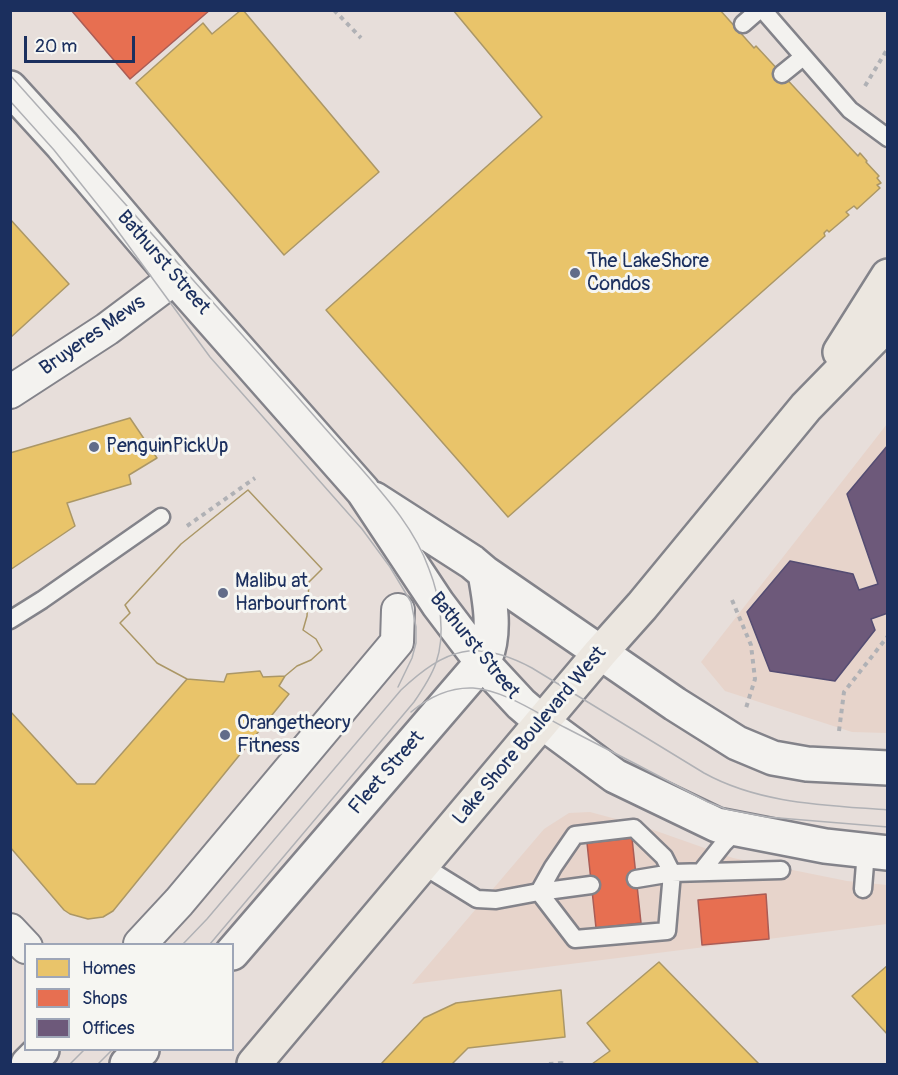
<!DOCTYPE html>
<html>
<head>
<meta charset="utf-8">
<style>
	body { margin:0 }
	#map { position:relative; width:898px; height:1075px; overflow:hidden; background:#e7deda; font-family:Pangolin,sans-serif }
	canvas { display:block }
	.frame { position:absolute; inset:0; border:12px solid #1b2f5e; pointer-events:none }
	.legend { position:absolute; left:24px; top:943px; width:210px; height:108px; box-sizing:border-box; background:#f6f6f2; border:2px solid #9ea6b7; margin:0; padding:8px 10px; list-style:none; font-size:18px; color:#1b2f5e }
	.legend li { display:flex; align-items:center; gap:12px; height:30px }
	.legend b { width:30px; border:2px solid #9ea6b7 }
	.scale { position:absolute; left:24px; top:36px; width:111px; height:27px; box-sizing:border-box; border:3px solid #1b2f5e; border-top:0; padding-left:8px; font-size:18px; line-height:21px; white-space:nowrap; color:#1b2f5e; -webkit-text-stroke:4px #f6f6f2; paint-order:stroke }
</style>
</head>
<body>
<div id="map">
<canvas width="898" height="1075"></canvas>
<div class="frame"></div>
<ul class="legend">
<li><b style="height:16px;background:#e9c46a"></b>Homes</li>
<li><b style="height:16px;background:#e76f51"></b>Shops</li>
<li><b style="height:16px;background:#6d597a"></b>Offices</li>
</ul>
<div class="scale">20 m</div>
</div>
<script>
const c = document.querySelector('canvas').getContext('2d');
c.lineJoin = 'round';
function fill(path, color) { c.fillStyle = color; c.fill(path, 'evenodd'); }
function trace(path, color, width, dash) { c.strokeStyle = color; c.lineWidth = width; c.lineCap = dash ? 'butt' : 'round'; c.setLineDash(dash || []); c.stroke(path); }
function write(font, color, halo, rows, align = 'center') {
  c.font = font + ' Pangolin,sans-serif'; c.lineWidth = 6; c.setLineDash([]); c.textBaseline = 'middle'; c.strokeStyle = halo; c.fillStyle = color; for (const [text, x, y, turn = 0] of rows) {
    c.save(); c.translate(x, y); c.rotate((+turn || 0) * Math.PI / 180); c.textAlign = isNaN(turn) ? turn : align; if (halo) c.strokeText(text, 0, 0); c.fillText(text, 0, 0); c.restore();
  }
}
fill(new Path2D(`
	M887 424V733L852 732 725 691 701 662Z
	M590 812 642 826 733 858 847 881 887 885V924L412 984 544 829 569 813Z`), '#e7d4cb');
const homes = new Path2D(`
	M241 10H243L379 172 284 255 136 83 203 23 212 34Z
	M453 10H720L754 48 756 46 858 156 860 153 867 161 866 162 879 176 877 178 881 183 877 185 880 188 857 209 854 206 846 212 849 215 829 232 827 230 824 233 825 236 508 517 326 310 542 117Z
	M10 219 69 284 10 338Z
	M130 418 157 458 129 475 131 484 67 503 75 526 10 570V453Z
	M248 490 322 569 309 582 307 616 303 630 316 639 322 650 311 660 297 666 285 676 279 686 289 694 113 911 103 917 88 919 70 914 64 910 10 847V711L77 784H95L187 679 157 663 120 623 130 613 125 605 181 544Z
	M248 490 322 569 309 582 307 616 303 630 316 639 322 650 311 660 297 666 285 676 263 677 260 671 227 674 224 682 187 679 157 663 120 623 130 613 125 605 181 544Z
	M659 962 759 1064H592L610 1051 587 1023Z
	M888 965V1035L852 996Z
	M561 990 565 1037 468 1048 452 1064H381L424 1018 456 1003Z`);
fill(homes, '#e9c46a');
trace(homes, '#ab9766', 1.5);
const shops = new Path2D(`
	M71 10H210L130 79Z
	M632 838 641 923 596 928 587 843Z
	M766 894 769 939 702 945 698 900Z`);
fill(shops, '#e76f51');
trace(shops, '#aa5c55', 1.5);
const offices = new Path2D(`
	M888 445V613L871 619 875 630 835 681 770 671 747 612 790 561 853 574 859 590 878 584 847 494Z`);
fill(offices, '#6d597a');
trace(offices, '#544c72', 1.5);
const lane = new Path2D(`
	M763 10 850 110 888 138
	M743 24 759 10
	M782 74 803 57
	M10 620 42 600 161 517
	M422 865 477 899 496 900 539 892 591 885
	M701 872 724 843 738 829
	M863 889 866 851
	M539 892 575 939 667 931 672 873 781 870
	M539 892 553 867 575 835 634 828 664 857 672 873 636 879`);
const street = new Path2D(`
	M10 392 107 329 175 278
	M10 930 26 947
	M140 944 179 902 397 642 398 610`);
const secondary = new Path2D(`
	M10 88 62 145 175 278 363 491 438 604 482 662 521 704 542 722 615 776 717 825 825 846 888 853
	M374 499 472 562 485 573 675 704 737 743 773 758 807 764 888 768
	M232 953 485 659C496 632 490 601 485 573
	M28 1064 42 1050
	M127 1064 142 1050`);
const highway = new Path2D(`
	M840 352 888 276
	M254 1064 600 653 642 606 806 407 888 323`);
trace(lane, '#83838a', 21);
trace(street, '#83838a', 36);
trace(secondary, '#83838a', 38);
trace(highway, '#83838a', 38);
trace(new Path2D(`
	M334 10 361 38
	M865 86 888 48
	M187 526 255 478
	M732 600 751 645 755 679 746 708
	M839 731 844 692 888 636
	M549 1064 562 1063 563 1064`), '#b0b1b5', 4, [4.5, 4.5]);
trace(lane, '#f3f2ef', 16);
trace(street, '#f3f2ef', 32);
trace(secondary, '#f3f2ef', 33);
trace(highway, '#ece7e0', 33);
trace(new Path2D(`
	M10 75C105 181 200 287 294 393 315 417 336 441 358 465 385 496 415 529 429 569 440 597 446 634 436 663 431 677 423 689 414 702L210 944
	M10 101 54 150 109 219 210 357 362 529 390 567 411 602 416 627V643L412 658 398 687
	M411 712C429 697 449 687 473 688 504 690 538 714 566 728 613 752 661 777 708 802L726 809 767 817 888 827
	M183 944 207 919 401 690C446 648 476 638 532 668L704 773C760 804 825 805 888 810
	M70 1064 84 1050
	M98 1064 112 1050`), '#b0b1b5', 1.5);
for (const [x, y, r, color] of [
	[575,273,6,"#626c89"],
	[94,447,6,"#626c89"],
	[223,593,6,"#626c89"],
	[225,735,6,"#626c89"]
]) { const dot = new Path2D(); dot.arc(x, y, r, 0, 2 * Math.PI); c.fillStyle = color; c.fill(dot); trace(dot, '#f6f6f2', 2); }
write('20px', '#1b2f5e', '#f6f6f2', [
	["The LakeShore",587,262],
	["Condos",587,285],
	["PenguinPickUp",106,447],
	["Malibu at",235,582],
	["Harbourfront",235,605],
	["Orangetheory",237,724],
	["Fitness",237,747]
], 'left');
write('20px', '#1b2f5e', '#f6f6f2', [
	["Bathurst Street",163,263,49],
	["Bruyeres Mews",93,336,-35],
	["Bathurst Street",474,646,51],
	["Lake Shore Boulevard West",530,736,-50],
	["Fleet Street",387,773,-49]
]);
</script>
</body>
</html>
